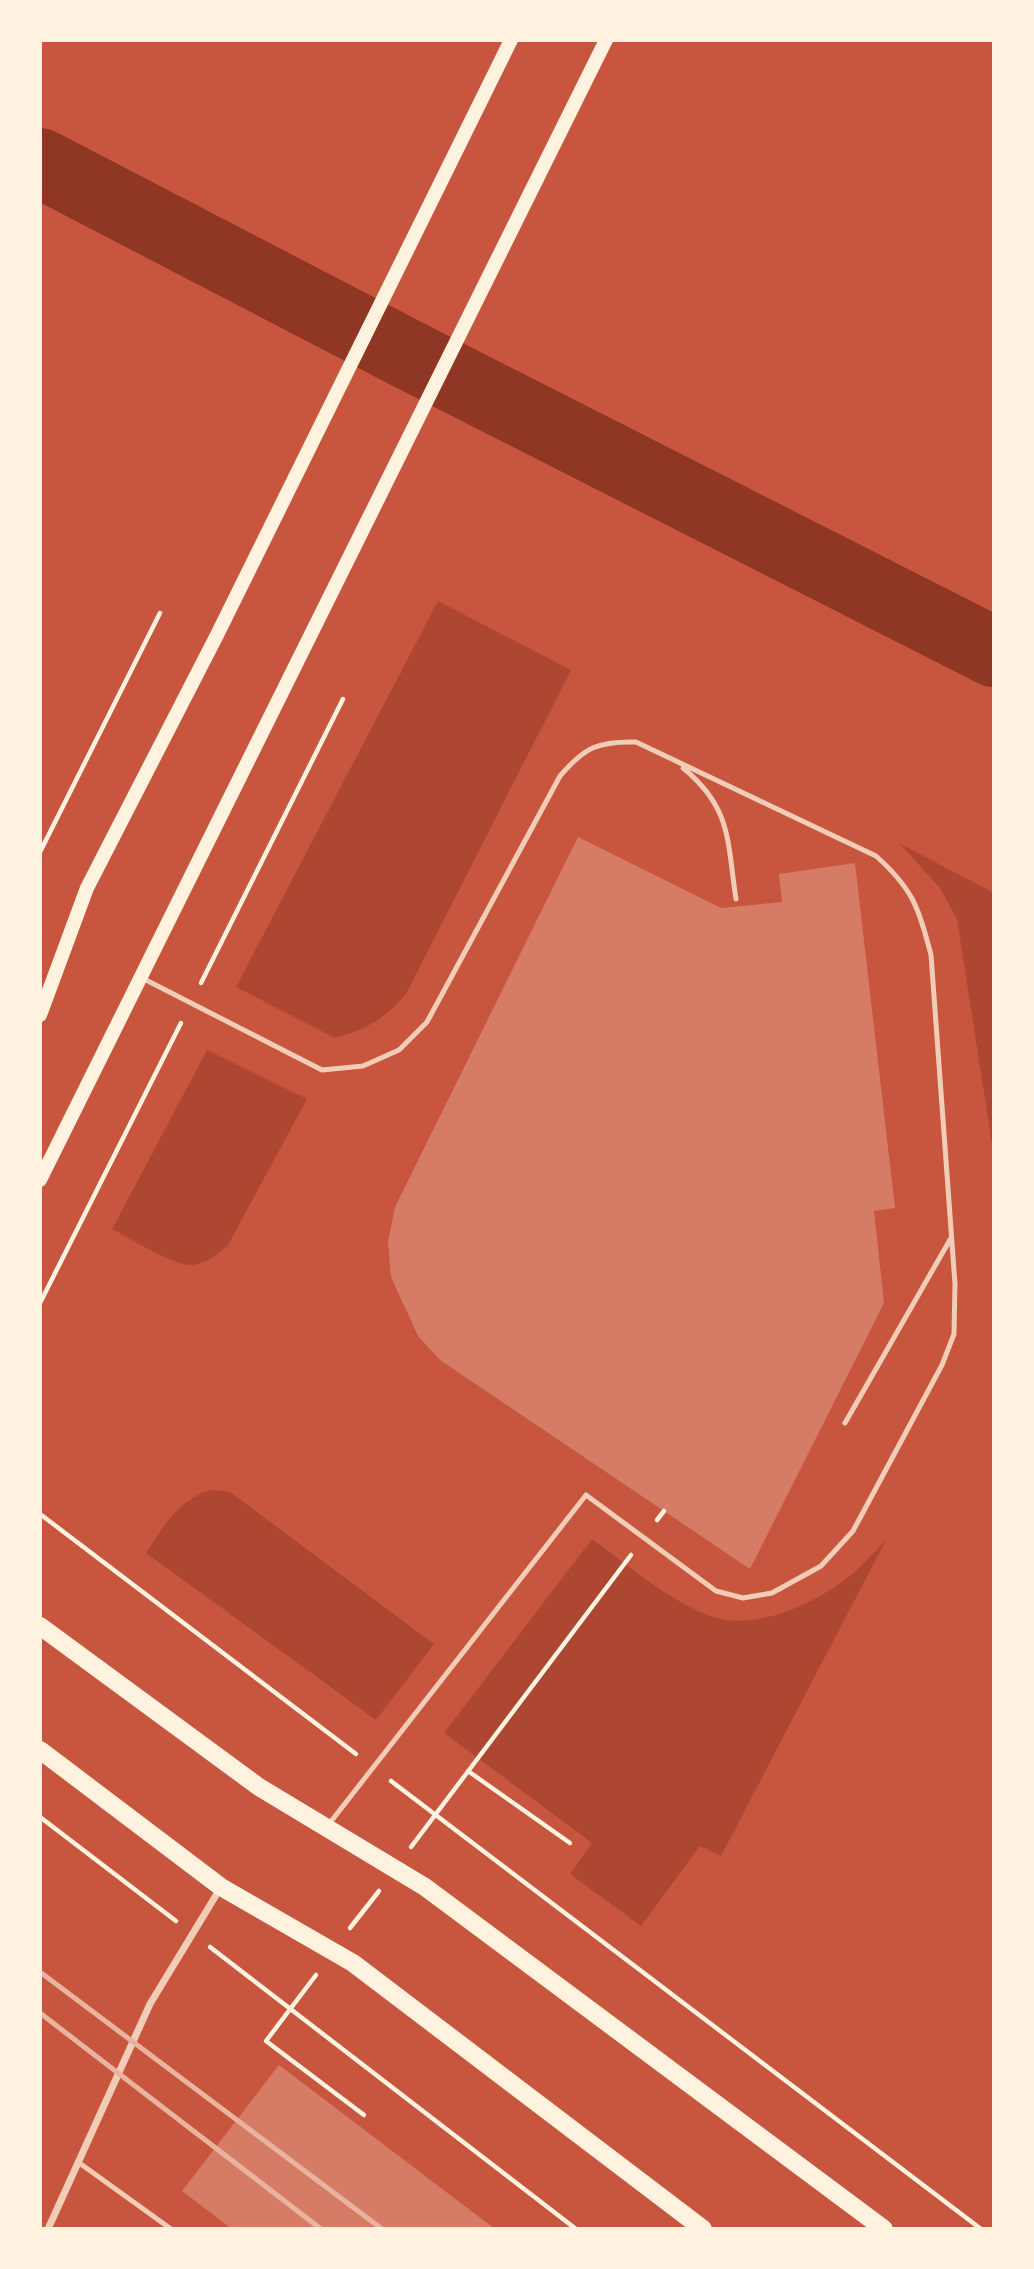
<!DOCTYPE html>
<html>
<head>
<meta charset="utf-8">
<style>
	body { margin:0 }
	#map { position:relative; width:1034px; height:2269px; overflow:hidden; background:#c8553d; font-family:Roboto,sans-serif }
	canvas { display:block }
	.frame { position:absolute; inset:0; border:42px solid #fff3e0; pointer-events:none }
</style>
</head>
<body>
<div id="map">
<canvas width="1034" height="2269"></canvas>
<div class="frame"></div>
</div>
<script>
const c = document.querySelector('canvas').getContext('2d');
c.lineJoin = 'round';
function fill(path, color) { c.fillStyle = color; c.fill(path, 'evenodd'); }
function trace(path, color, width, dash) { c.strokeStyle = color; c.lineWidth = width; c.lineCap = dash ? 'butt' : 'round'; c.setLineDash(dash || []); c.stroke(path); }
fill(new Path2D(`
	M438 601 571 670 406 994C385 1019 365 1030 335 1038L236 987Z
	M899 843 994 893V1157L957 919 940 888Z
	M207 1050 307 1099 228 1245C217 1254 209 1262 194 1265 176 1268 130 1238 112 1229Z
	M210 1490 230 1492 434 1644 376 1720 146 1553C166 1524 176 1502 210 1490Z
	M592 1539C629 1566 665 1598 708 1615 749 1632 805 1608 839 1584 856 1573 871 1555 886 1540L721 1856 700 1846 641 1926 570 1874 592 1843 444 1733Z`), '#ae4732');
trace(new Path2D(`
	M40 163 413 357 994 652`), '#8f3625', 70);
fill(new Path2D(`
	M578 837 721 908 782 902 779 874 855 863 895 1208 874 1211 884 1303 750 1569 440 1360 418 1336 391 1277 388 1242 395 1207Z
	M279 2065 495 2229H232L182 2191Z`), '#d67c66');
trace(new Path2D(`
	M40 852 160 613
	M201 983 343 699
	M40 1303 181 1023
	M40 1514 356 1754
	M657 1520 664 1511
	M468 1771 570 1843
	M391 1781 981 2229
	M40 1817 176 1921
	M411 1847 631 1555
	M350 1928 379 1891
	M210 1947 576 2229
	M316 1975 266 2041 364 2115`), '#fff3e0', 4.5);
trace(new Path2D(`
	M683 768C732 808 727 841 736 899
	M142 978 322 1070 363 1066 399 1050 427 1022 560 776C585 747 598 741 636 742L876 856C913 889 919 908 931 955L955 1284 954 1334 942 1365 853 1531 821 1566 772 1593 743 1598 716 1591 586 1495 329 1824
	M845 1423 951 1238
	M78 2162 171 2229`), '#f1ccb7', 5);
trace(new Path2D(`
	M48 2229 150 2004 221 1887`), '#f1ccb7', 7);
trace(new Path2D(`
	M40 1015 87 888 218 633 511 40
	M40 1180 606 40`), '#fff3e0', 14);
trace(new Path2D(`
	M40 1626 259 1787 425 1887 884 2229
	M40 1750 221 1887 353 1963 703 2229`), '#fff3e0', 18);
trace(new Path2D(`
	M40 1972 382 2229
	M40 2013 321 2229`), '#e9b49f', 5);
</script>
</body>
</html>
